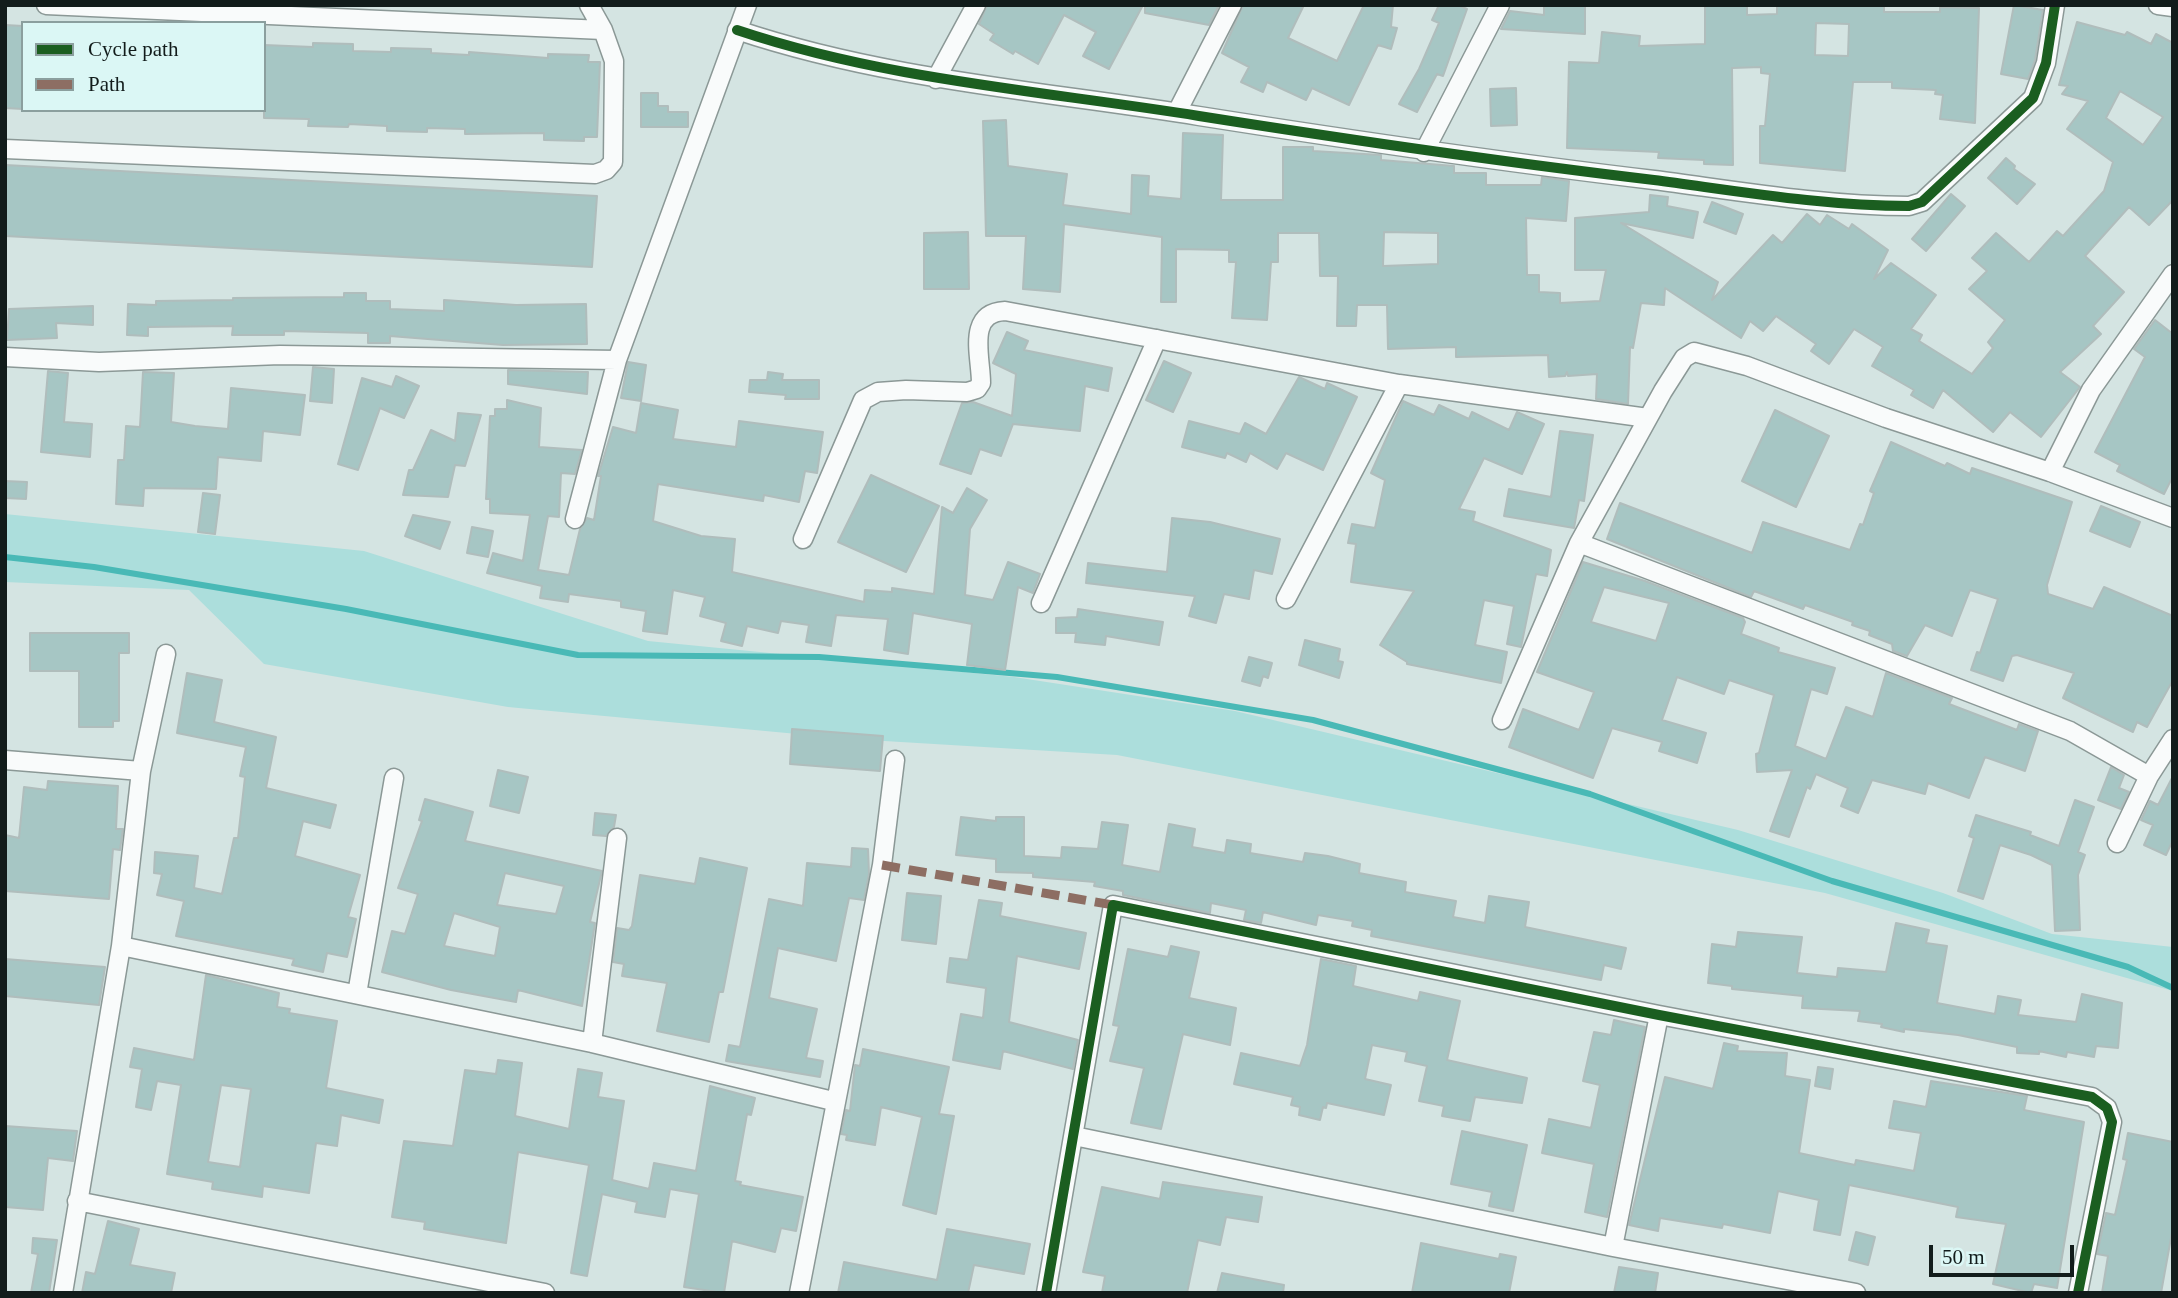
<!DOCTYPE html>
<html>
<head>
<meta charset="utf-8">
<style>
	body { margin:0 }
	#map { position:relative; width:2178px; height:1298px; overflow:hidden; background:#d4e4e2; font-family:"Times New Roman",serif }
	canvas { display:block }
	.frame { position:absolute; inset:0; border:7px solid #121c1b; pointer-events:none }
	.legend { position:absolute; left:21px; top:21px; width:245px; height:91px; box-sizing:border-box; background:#dbf7f5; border:2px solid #8b9f9e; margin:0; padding:9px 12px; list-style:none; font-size:21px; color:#121c1b }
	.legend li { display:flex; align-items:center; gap:14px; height:35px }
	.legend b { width:35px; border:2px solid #8b9f9e }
	.scale { position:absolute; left:1929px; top:1245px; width:145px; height:32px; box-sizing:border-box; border:4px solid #121c1b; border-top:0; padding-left:9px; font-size:21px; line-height:24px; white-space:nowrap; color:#121c1b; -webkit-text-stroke:5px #dbf7f5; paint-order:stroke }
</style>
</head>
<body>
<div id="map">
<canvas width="2178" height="1298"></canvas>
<div class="frame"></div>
<ul class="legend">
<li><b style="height:9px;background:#1b5e20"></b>Cycle path</li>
<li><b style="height:9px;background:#8d6e63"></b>Path</li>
</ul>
<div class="scale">50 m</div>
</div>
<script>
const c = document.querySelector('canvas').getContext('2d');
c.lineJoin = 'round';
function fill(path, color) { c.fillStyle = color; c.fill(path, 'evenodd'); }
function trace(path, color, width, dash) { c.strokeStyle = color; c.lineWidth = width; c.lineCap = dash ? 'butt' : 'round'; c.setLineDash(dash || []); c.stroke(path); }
fill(new Path2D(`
	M5 514 364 551 648 641 1014 677 1235 711 1738 830 1943 893 2052 934 2173 947V991L1825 893 1117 755 851 739 508 707 264 664 189 590 5 582Z`), '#acdedc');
trace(new Path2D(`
	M5 557 94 567 346 609 578 655 819 657 1057 677 1313 720 1590 794 1832 881 2128 967 2173 988`), '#49b9b6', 6);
const building = new Path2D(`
	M987 5H1143L1109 69 1083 56 1096 32 1064 15 1038 64 1015 51 1013 54 990 40 994 34 979 24Z
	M1145 5H1219L1209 25 1145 13Z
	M1243 5H1304L1288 38 1337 61 1364 5H1393L1391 27 1397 28 1391 49 1378 45 1349 105 1312 88 1306 100 1267 82 1263 92 1241 82 1249 67 1222 53Z
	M1439 5H1458L1467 9 1443 76 1437 74 1417 112 1399 104 1419 69 1439 23 1432 20Z
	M1544 5 1585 6V34L1501 29 1510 11 1544 15Z
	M1705 5H1747V15L1777 14V5H1884V12H1940V7L1979 8 1975 123 1940 119 1943 95 1935 94 1936 90 1892 88V82H1853L1845 171 1760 163V126H1765L1770 74 1761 73V67L1732 68 1733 165 1704 164V160L1658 158 1659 152 1567 148 1569 62 1599 63 1602 32 1640 36 1639 46 1705 44ZM1816 23 1849 24 1848 56 1815 55Z
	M2014 5 2043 10 2035 60 2028 79 2001 74Z
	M2077 22 2125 35 2127 32 2151 44 2156 34 2173 43V200L2149 225 2129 207 2085 256 2124 292 2093 326 2101 334 2060 372 2080 387 2041 437 2010 412 1993 432 1943 390 1933 408 1911 395 1914 390 1872 366 1883 347 1854 329 1829 364 1811 351 1816 344 1776 316 1763 331 1750 321 1741 338 1665 288 1664 305 1641 303 1633 348 1630 347 1628 404 1596 399 1597 374 1568 376 1567 372 1565 376 1549 377 1548 355 1456 357V347L1388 349 1387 305H1357L1356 326H1337L1338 276H1320L1319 233H1278V262H1271L1267 320 1232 318 1236 262H1229V250L1176 249V302H1161L1162 237 1064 224 1060 292 1023 289 1026 236H986L983 121 1006 120 1008 166 1067 174 1063 205 1131 214 1132 175 1149 176 1148 196 1181 199 1183 133 1223 135 1221 200H1283V147H1313V151L1381 155V160L1454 166V173H1486V185H1541L1542 177 1569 181 1566 221 1526 218 1527 275H1539V292L1560 293V303L1600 301 1606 270H1575V218L1649 212 1650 195 1668 197 1667 206 1698 212 1693 238 1621 223 1718 282 1712 300 1773 235 1782 243 1807 214 1820 225 1827 215 1849 229 1852 224 1888 250 1874 279 1891 263 1936 295 1911 329 1922 335 1919 341 1972 374 1993 348 1988 342 2005 320 1969 289 1987 271 1972 258 1996 233 2029 262 2057 231 2063 236 2104 191 2113 162 2067 129 2088 101 2062 94 2068 86 2059 85ZM2120 91 2163 117 2143 145 2106 118ZM1384 232 1438 233V264L1383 266Z
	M5 25 23 26V109L5 108Z
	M313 43 353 44V51L391 52V48L431 49V53L469 55V52L548 58V54L589 55 588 62H600L597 137H584V141L544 140V133L465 134V129L427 128V132L387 131V126L349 124 348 127 308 126 309 119 264 118V45L313 47Z
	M1516 88 1517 125 1491 126 1490 89Z
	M641 93H658V106H668V112H688V127H641Z
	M2006 158 2015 166 2014 169 2035 184 2017 204 1988 178Z
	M5 165 597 196 592 267 5 236Z
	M1951 194 1965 206 1926 251 1912 239Z
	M1712 202 1743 214 1736 234 1704 222Z
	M968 232 969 289H924V233Z
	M344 293H366V301H390V309L444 311V300L516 305 586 304 587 344 503 345 390 336V343H368V333L284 331V335H232L233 326 148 327V336L127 335 128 304 156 305V301L233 300V298L344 297Z
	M93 306V325L56 323 57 338 7 340 9 309Z
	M2155 320 2173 334V476L2164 494 2117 471 2120 465 2095 452 2145 357 2134 349Z
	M1007 332 1028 341 1024 350 1112 368 1108 391 1085 386 1080 431 1013 424 1001 456 980 449 971 474 940 464 962 403 973 402 1012 416 1016 374 993 363Z
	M1164 361 1191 373 1173 412 1146 400Z
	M628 362 646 365 641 401 621 398Z
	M313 367 334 369 332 403 310 401Z
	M508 370 588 372 587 394 508 384Z
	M48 371 68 373 64 422 92 424 90 457 41 452Z
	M143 372 174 373 171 422 195 426 228 429 231 388 305 395 300 435 263 431 261 461 218 457 216 489 144 488 143 506 116 504 118 460H124L126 426 140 427Z
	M768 372 783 374 782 380H819V399H785L786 395 749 392 750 380H767Z
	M396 376 419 386 404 418 380 408 358 470 338 464 362 378 392 387Z
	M1299 377 1325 389 1327 383 1357 397 1323 470 1286 453 1277 469 1250 453 1246 462 1227 453 1225 458 1182 447 1189 421 1240 434 1245 423 1266 434Z
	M507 400 541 408 539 447 582 450 575 474 561 473 559 517 548 516 538 570 569 575 580 529 587 518 594 520 601 476H598L613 427 636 433 641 403 678 410 673 439 736 447 739 421 823 432 817 473 805 471 799 502 764 495 763 501 658 484 653 521 701 536 735 539 732 572 864 602 865 590 892 592V588L934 594 942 507 953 513 967 488 987 500 970 529 965 595 993 600 1008 562 1040 574 1033 593 1018 587 1005 670 967 665 972 624 913 613 908 654 884 650 888 619 836 615 831 646 806 642 809 625 781 621 778 633 747 626 742 646 721 641 726 623 700 616 705 597 673 590 667 634 643 631 646 611 621 607V601L569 594 568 602 540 598 542 586 487 573 493 553 523 561 530 515 490 513V499H486L490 416H495V409H507Z
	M1403 401 1434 415 1439 405 1469 419 1472 412 1509 430 1517 412 1544 424 1522 474 1484 458 1459 509 1475 512 1473 521 1551 550 1547 576 1536 574 1521 647 1507 644 1514 606 1484 600 1475 645 1507 652 1501 683 1407 664V662L1380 645 1414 591 1351 582 1356 544 1348 543 1352 524 1375 528 1385 480 1371 473Z
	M1775 410 1829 436 1796 507 1742 481Z
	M458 413 481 415 465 466 455 465 448 497 403 495 409 470H413L431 430 455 441Z
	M1560 431 1593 435 1584 501 1579 500 1574 528 1504 516 1509 489 1551 497Z
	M1891 442 1945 466 1947 463 1970 474 1972 468 2072 502 2047 585 2048 594 2093 609 2104 587 2173 616V680L2147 727 2137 722 2133 732 2063 698 2074 673 2017 655 2012 656 2003 681 1971 670 1977 652 1980 653 1998 599 1970 590 1952 636 1925 625 1907 656 1893 651 1892 644 1869 635 1870 631 1852 625 1853 622 1805 605 1803 609 1754 591 1751 597 1607 539 1620 503 1752 553 1763 522 1850 550 1860 524 1863 525 1874 493 1870 491Z
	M871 475 939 506 906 572 838 542Z
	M5 481 27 482 26 499 5 498Z
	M203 493 220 495 215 534 198 532Z
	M2101 506 2140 522 2130 547 2090 531Z
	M413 515 450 522 440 549 405 536Z
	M1172 518 1210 522 1280 539 1272 574 1254 570 1249 599 1224 594 1216 623 1189 616 1195 596 1086 583 1088 563 1167 572Z
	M472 527 493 531 488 557 467 553Z
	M1583 562 1645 581 1743 618 1745 622 1741 634 1779 648 1778 652 1835 668 1827 694 1811 689 1795 746 1826 759 1846 707 1873 717 1886 673 1952 698 1949 704 2017 730 2019 724 2038 731 2025 771 1985 757 1969 798 1928 783 1925 794 1872 780 1858 813 1841 806 1848 788 1816 774 1810 789 1807 787 1789 837 1770 831 1792 770 1757 772 1756 754 1759 753 1774 695 1729 680 1724 694 1677 677 1662 720 1706 733 1697 763 1659 751 1662 742 1612 728 1593 778 1509 747 1523 709 1579 730 1594 692 1537 672ZM1604 587 1669 603 1656 641 1591 622Z
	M1078 609 1163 622 1159 645 1106 636 1105 645 1075 642 1076 633H1056V618L1077 617Z
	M30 633H129V653H119V721H113V727H79V671H30Z
	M1305 640 1340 649 1338 661 1343 662 1339 678 1299 665Z
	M1249 657 1272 663 1268 678 1263 676 1260 686 1242 681Z
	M187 673 222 680 214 722 276 737 266 788 336 805 330 828 303 821 295 856 360 875 348 917 356 919 347 957 327 953 323 972 292 965 294 959 176 936 184 901 157 895 162 874 154 873 155 852 198 856 194 888 222 894 234 838H238L245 777 240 776 246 747 177 733Z
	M792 729 883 736 880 771 790 764Z
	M2111 767 2124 775 2119 788 2129 792 2121 809 2098 800Z
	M498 770 528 777 519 813 490 806Z
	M2173 776V840L2166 855 2144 845 2153 825 2141 820 2150 801 2158 805Z
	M48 781 118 786 116 829H123L120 850 113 849 109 899 5 891V835L19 838 24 787 47 790Z
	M425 799 473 812 465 841 602 871 590 922 595 923 582 1006 518 990 516 1002 451 990 382 972 392 931 405 934 418 894 398 888 422 821 419 820ZM505 873 564 886 556 914 497 905ZM454 913 500 927 495 956 444 946Z
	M2075 800 2094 807 2078 852 2085 855 2078 875 2080 930 2055 931 2052 865 2031 855 2000 845 1983 899 1958 891 1974 838 1969 836 1976 815 2031 832 2030 835 2059 846Z
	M595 813 616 815 614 827 606 836 593 835Z
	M961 817 996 821V817H1024V856L1061 858 1062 847 1098 849 1102 822 1128 825 1122 865 1160 872 1169 824 1195 829 1192 847 1225 853 1227 840 1251 844 1250 853 1303 862 1305 853 1328 856 1360 864 1359 873 1406 882 1405 892 1456 901 1453 917 1485 923 1489 896 1529 902 1525 927 1626 948 1621 969 1604 965 1601 980 1371 936 1372 930 1352 926 1353 921 1318 915 1316 925 1263 912 1261 923 1244 920 1246 910 1211 903 1210 913 1123 895V891L1094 886 1095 882 1033 877V873L996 872V859L956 855Z
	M852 848 868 849 869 874 864 900 849 898 836 961 778 948 769 998 817 1009 806 1058 823 1061 820 1077 726 1061 729 1045 740 1047 769 899 803 906 807 863 851 867Z
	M700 858 747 868 723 992H719L709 1042 657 1031 667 983 622 976 624 964 613 962 617 928 629 930 632 926 640 875 695 884Z
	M907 893 941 896 936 944 902 940Z
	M979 900 1002 903 1000 916 1086 933 1079 969 1017 956 1009 1022 1078 1040 1073 1069 1003 1051 1000 1069 953 1060 961 1014 983 1018 986 988 947 982 950 958 968 960Z
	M1896 923 1929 930 1926 943 1947 946 1937 1003 1995 1014 1998 996 2021 1000 2018 1015 2076 1022 2082 994 2122 1003 2118 1048 2096 1046 2094 1057 2067 1052 2066 1057 2039 1051V1054L2017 1053V1047L1958 1035 1904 1029V1032L1881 1027 1882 1024 1858 1021 1860 1011 1802 1008 1803 996 1732 989V986L1708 983 1712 944 1736 947 1738 932 1802 937 1797 973 1837 977 1838 968 1886 972Z
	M1171 946 1199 952 1189 998 1236 1008 1230 1045 1183 1034 1161 1129 1131 1123 1144 1068 1110 1061 1119 1026 1113 1025 1128 949 1168 957Z
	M5 959 105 967 99 1005 5 996Z
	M1321 959 1356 966 1353 986 1418 1001 1420 992 1460 1001 1447 1060 1527 1078 1522 1103 1475 1097 1470 1121 1442 1116 1444 1106 1419 1101 1427 1066 1405 1061 1407 1052 1372 1045 1365 1079 1391 1085 1384 1115 1327 1103 1326 1108 1323 1107 1320 1120 1299 1115 1300 1107 1291 1105 1293 1097 1234 1084 1241 1053 1300 1066 1307 1045Z
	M206 975 279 993 277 1007 290 1009 289 1013 337 1021 326 1088 383 1100 379 1123 341 1115 337 1146 316 1143 309 1193 263 1186 262 1197 212 1189 213 1182 167 1174 181 1085 157 1081 151 1110 136 1107 142 1069 130 1067 134 1048 194 1060ZM221 1085 251 1089 240 1167 208 1162Z
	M1614 1020 1645 1027 1607 1217 1585 1212 1594 1164 1542 1153 1549 1119 1591 1128 1600 1085 1583 1081 1594 1032 1611 1035Z
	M1724 1043 1738 1046 1737 1051 1787 1053 1785 1076 1810 1080 1799 1153 1855 1165 1856 1160 1914 1171 1921 1133 1889 1128 1894 1101 1926 1107 1931 1081 2027 1096 2024 1110 2084 1122 2057 1288 2034 1284 2031 1293 1993 1284 2006 1224 1956 1217 1958 1207 1849 1185 1840 1235 1814 1230 1819 1200 1778 1191 1770 1233 1723 1224 1722 1228 1660 1218 1658 1231 1629 1225 1665 1077 1713 1089Z
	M863 1049 949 1067 939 1114 954 1116 936 1214 903 1205 922 1117 881 1107 875 1145 846 1140 847 1135 841 1134 846 1110 850 1111 855 1065 860 1066Z
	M498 1060 522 1063 515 1116 569 1129 578 1069 602 1073 598 1097 624 1101 612 1180 649 1189 654 1163 696 1171 710 1086 755 1098 751 1115 747 1114 735 1181 741 1182 740 1185 803 1197 796 1231 781 1228 775 1252 732 1241 724 1293 684 1287 699 1194 670 1189 665 1217 635 1212 637 1202 602 1194 587 1276 571 1273 589 1165 518 1152 506 1243 424 1229 425 1222 392 1217 404 1141 453 1146 465 1070 496 1074Z
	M1818 1067 1833 1069 1830 1089 1815 1086Z
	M5 1126 77 1131 73 1161 48 1158 43 1210 5 1207Z
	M1462 1131 1527 1145 1513 1211 1489 1206 1492 1192 1451 1184Z
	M2128 1133 2173 1142V1227L2161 1293H2102L2108 1256 2097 1254 2106 1213 2115 1215 2127 1160 2123 1159Z
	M1163 1182 1262 1197 1258 1222 1226 1217 1220 1245 1198 1240 1187 1293H1102L1105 1276 1083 1272 1102 1187 1160 1199Z
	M108 1221 139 1229 130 1265 175 1273 171 1293H82L86 1272 95 1274Z
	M947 1229 1030 1244 1024 1274 974 1265 968 1293H838L844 1262 937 1280Z
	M1856 1232 1875 1237 1868 1265 1849 1260Z
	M33 1238 57 1240 49 1293H31L38 1254 32 1253Z
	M1421 1243 1499 1259 1500 1254 1516 1257 1509 1293H1412Z
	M1619 1267 1658 1273 1655 1293H1614Z
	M1222 1273 1284 1285 1283 1293H1217Z`);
fill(building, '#a6c6c4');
trace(building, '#b0bdbc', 2);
const minor = new Path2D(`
	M46 5 603 30
	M2158 5 2173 7
	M737 30C886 80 1044 91 1199 116 1351 140 1502 162 1654 180 1738 191 1824 206 1909 206L1922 202 2033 98 2046 63 2055 5
	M936 79 976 5
	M1177 112 1232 5
	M5 149 595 174 606 170 613 162 614 61 603 30 589 5
	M1424 152 1500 5
	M5 357 99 362 280 355 617 360
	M2050 472 2091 390 2173 274
	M575 519 617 360 747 5
	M803 539 863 400 878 392 906 390 967 392 977 389 981 383C981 356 966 313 1005 311L1399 384 1648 418
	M1579 543 2070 731 2149 776
	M1286 599 1399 384
	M1041 603 1157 339
	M1502 720 1579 543 1663 391 1684 358 1694 352 1747 366 1886 418 2050 472 2173 518
	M5 760 141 771
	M2117 843 2149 776 2173 739
	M121 946 592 1043 833 1101
	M357 994 394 778
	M592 1043 617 838
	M1074 1136 1613 1247 1856 1293
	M77 1201 545 1293
	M1613 1247 1659 1015
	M63 1293 121 946 141 771 166 654
	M799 1293 882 865 895 760
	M1046 1293 1113 905 1659 1015 2092 1097 2107 1108 2112 1122 2078 1293`);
trace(minor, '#8b9896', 21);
trace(minor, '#f9fbfb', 18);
trace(new Path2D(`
	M882 865 1113 905`), '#8d6e63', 9, [18, 9]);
trace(new Path2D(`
	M737 30C886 80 1044 91 1199 116 1351 140 1502 162 1654 180 1738 191 1824 206 1909 206L1922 202 2033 98 2046 63 2055 5
	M1046 1293 1113 905 1659 1015 2092 1097 2107 1108 2112 1122 2078 1293`), '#1b5e20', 10);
</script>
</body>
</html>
